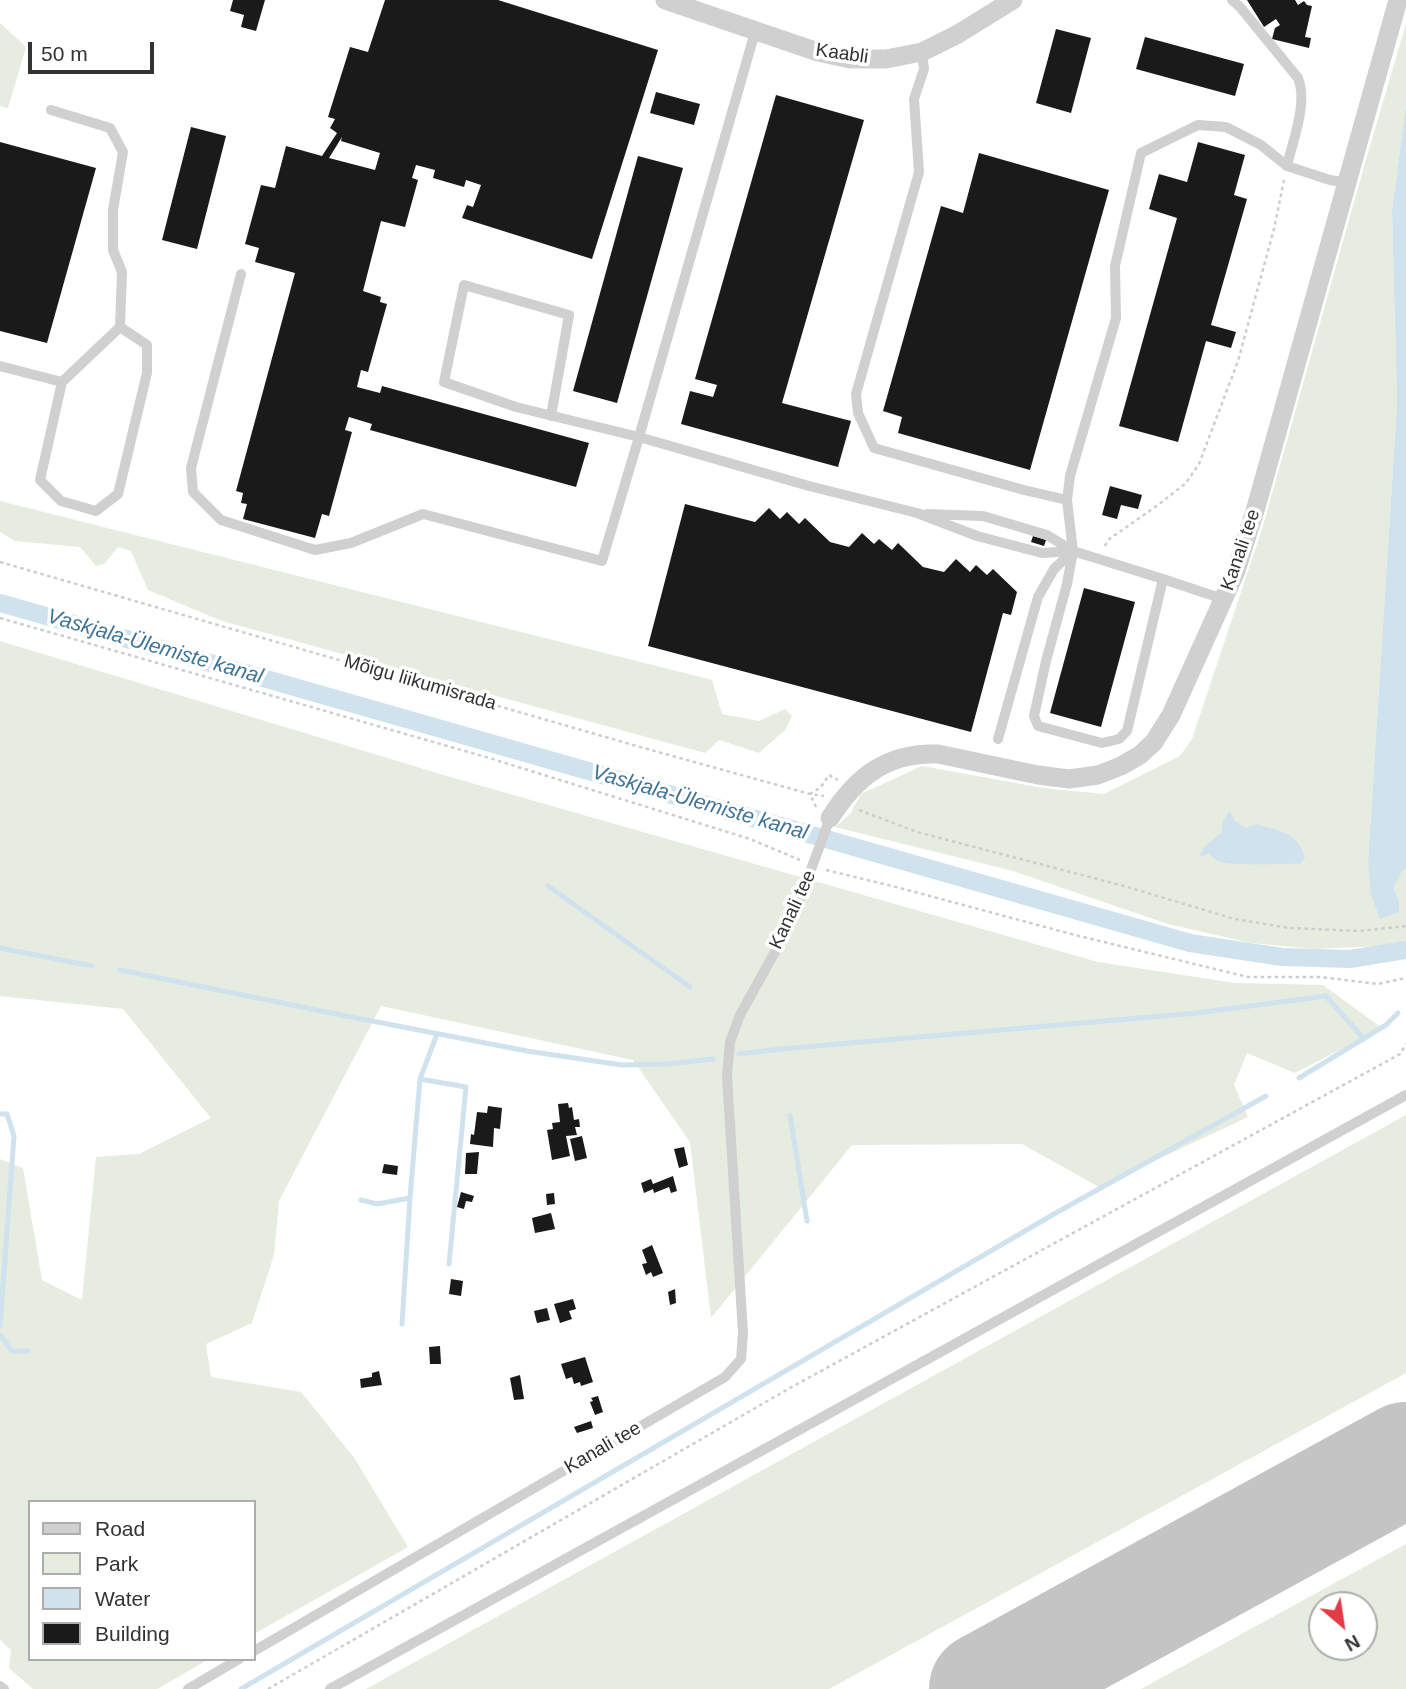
<!DOCTYPE html>
<html>
<head>
<meta charset="utf-8">
<style>
	body { margin:0 }
	#map { position:relative; width:1406px; height:1689px; overflow:hidden; background:#fff; font-family:Helvetica,sans-serif }
	canvas { display:block }
	.legend { position:absolute; left:28px; top:1500px; width:228px; height:161px; box-sizing:border-box; background:#fff; border:2px solid #adadad; margin:0; padding:9px 12px; list-style:none; font-size:21px; color:#333 }
	.legend li { display:flex; align-items:center; gap:14px; height:35px }
	.legend b { width:35px; border:2px solid #adadad }
	.north { position:absolute; left:1308px; top:1591px; width:70px; height:70px; box-sizing:border-box; background:#fff; border:2px solid #adadad; border-radius:50%; rotate:151deg; font-size:19px; font-weight:700; line-height:28px; text-align:center; color:#333 }
	.north::after { content:''; display:block; margin:auto; width:24px; height:32px; background:#e63946; clip-path:polygon(50% 0,100% 100%,50% 72%,0 100%) }
	.scale { position:absolute; left:28px; top:42px; width:126px; height:32px; box-sizing:border-box; border:4px solid #333; border-top:0; padding-left:9px; font-size:21px; line-height:24px; white-space:nowrap; color:#333; -webkit-text-stroke:5px #fff; paint-order:stroke }
</style>
</head>
<body>
<div id="map">
<canvas width="1406" height="1689"></canvas>
<ul class="legend">
<li><b style="height:9px;background:#d0d0d0"></b>Road</li>
<li><b style="height:19px;background:#e6ecdf"></b>Park</li>
<li><b style="height:19px;background:#cfe2ee"></b>Water</li>
<li><b style="height:19px;background:#1a1a1a"></b>Building</li>
</ul>
<div class="north">N</div>
<div class="scale">50 m</div>
</div>
<script>
const c = document.querySelector('canvas').getContext('2d');
c.lineJoin = 'round';
function fill(path, color) { c.fillStyle = color; c.fill(path, 'evenodd'); }
function trace(path, color, width, dash) { c.strokeStyle = color; c.lineWidth = width; c.lineCap = dash ? 'butt' : 'round'; c.setLineDash(dash || []); c.stroke(path); }
function write(font, color, halo, rows, align = 'center') {
  c.font = font + ' Helvetica,sans-serif'; c.lineWidth = 7; c.setLineDash([]); c.textBaseline = 'middle'; c.strokeStyle = halo; c.fillStyle = color; for (const [text, x, y, turn = 0] of rows) {
    c.save(); c.translate(x, y); c.rotate((+turn || 0) * Math.PI / 180); c.textAlign = isNaN(turn) ? turn : align; if (halo) c.strokeText(text, 0, 0); c.fillText(text, 0, 0); c.restore();
  }
}
fill(new Path2D(`
	M0 23 26 47 8 108 0 106Z
	M1406 24V104L1392 211 1397 404 1368 861 1399 902 1394 888 1402 870 1406 868V942L1382 946 1314 949 1251 943 1168 924 1013 871 835 827 850 814 861 794 922 766 1043 788 1104 794 1180 756 1192 739 1263 526 1365 163Z
	M0 501 712 680 722 714 759 721 785 709 792 716 785 730 759 753 719 740 705 753 222 621 148 590 131 551 118 547 104 564 96 566 80 547 15 541 0 532Z
	M0 641 447 776 1098 962 1235 983 1323 985 1382 1028 1295 1073 1247 1053 1234 1085 1248 1117 1099 1187 1022 1144 852 1145 711 1318 690 1142 633 1060 381 1006 279 1201 274 1255 252 1323 206 1344 211 1377 301 1392 355 1459 408 1547 254 1634V1502H30V1659H209L157 1689H33L9 1668 11 1651 0 1639V1159L23 1168 42 1280 82 1300 96 1157 139 1154 211 1118 123 1009 0 996Z
	M1406 1115V1373L829 1689H366Z
	M1406 1544V1689H1141ZM1322 1605H1364V1647H1322Z`), '#e6ecdf');
fill(new Path2D(`
	M1406 104V868L1402 871 1394 888 1399 902V912L1380 919 1371 894 1368 861 1397 404 1392 211Z
	M1230 811 1235 821 1246 828 1256 824C1281 832 1297 831 1305 858L1300 864C1284 863 1230 867 1218 861 1214 859 1212 857 1209 854L1199 857 1204 847 1221 833 1223 820Z`), '#cfe2ee');
trace(new Path2D(`
	M548 886 690 987
	M0 948 92 966
	M120 970 346 1016 527 1051 622 1065 666 1064 713 1059
	M739 1054 781 1049 1197 1013 1326 996 1364 1039
	M1299 1078 1386 1025 1398 1013
	M420 1079 466 1087 449 1264
	M0 1114H7L14 1136 0 1326
	M790 1115 807 1221
	M361 1200 377 1204 410 1198
	M402 1324 410 1198 420 1079 437 1034
	M0 1335 12 1351H28
	M241 1689 1054 1214 1266 1096`), '#cfe2ee', 5);
trace(new Path2D(`
	M0 603 1190 943 1282 957 1350 959 1406 950`), '#cfe2ee', 18);
trace(new Path2D(`
	M1028 1689 1032 1679 1067 1645`), '#c4c4c4', 46);
trace(new Path2D(`
	M986 1689 1406 1459`), '#c4c4c4', 114);
fill(new Path2D(`
	M233 0H265L256 31 241 27 244 15 230 11Z
	M385 0H498L658 50 592 259 462 218 467 205 473 207 481 185 466 180 464 187 433 178 435 170 416 165 412 178 418 180 405 227 381 221 363 291 381 297 380 302 387 304 368 372 361 370 357 387 380 393 382 386 589 443 576 487 370 430 372 424 349 417 345 430 352 432 329 516 322 514 315 538 243 519 247 504 241 503 243 493 236 491 295 273 255 262 259 248 245 244 261 185 275 188 286 146 322 156 337 133 330 128 335 119 328 117 350 47 368 52ZM342 137 341 141 380 153 375 170 329 158Z
	M1247 0H1295L1298 5 1304 1 1307 5 1312 6 1305 37 1311 38 1309 48 1272 39 1275 28 1280 25 1276 19 1264 27Z
	M1056 29 1091 38 1071 113 1036 103Z
	M1145 37 1244 64 1235 96 1136 69Z
	M656 92 700 104 694 125 650 113Z
	M776 95 864 120 782 403 851 421 838 467 681 424 690 391 713 397 717 385 695 379Z
	M191 127 226 136 197 249 162 240Z
	M0 142 96 168 47 343 0 331Z
	M1198 142 1245 155 1234 195 1247 199 1211 325 1236 332 1231 348 1206 341 1178 442 1119 426 1177 218 1149 209 1159 174 1187 182Z
	M979 153 1109 190 1030 470 898 433 902 417 883 411 941 206 963 213Z
	M638 156 683 168 617 403 573 391Z
	M1110 486 1142 495 1138 509 1121 505 1117 519 1102 515Z
	M685 504 755 522 769 508 780 519 787 512 799 524 805 518 830 542 849 547 862 533 874 544 879 539 892 550 898 543 923 567 944 572 956 559 970 572 976 565 987 575 993 569 1017 592 1011 615 1003 613 971 732 648 646Z
	M1033 536 1046 540 1044 546 1031 542Z
	M1084 588 1135 602 1101 727 1050 713Z
	M568 1103 569 1108 572 1107 574 1120 579 1119 580 1127H575L577 1135 566 1136 570 1156 552 1160 547 1130 553 1129 552 1123 560 1122 558 1104Z
	M488 1106 502 1108 500 1129 494 1128 493 1147 470 1144 471 1134 474 1135 477 1112 487 1113Z
	M582 1136 587 1158 575 1161 570 1139Z
	M684 1147 688 1165 679 1168 674 1149Z
	M479 1152 477 1174H465L466 1153Z
	M384 1164 398 1166 397 1175 382 1173Z
	M673 1176 677 1191 671 1193 669 1187 654 1193 653 1189 644 1193 641 1183 651 1179 653 1184Z
	M461 1192 474 1196 472 1202 466 1201 464 1209 457 1207Z
	M554 1193 555 1204 547 1205 546 1194Z
	M551 1213 555 1229 535 1233 532 1218Z
	M652 1245 663 1273 653 1277 651 1272 646 1275 642 1264 647 1263 642 1250Z
	M451 1279 463 1281 461 1296 449 1294Z
	M675 1289 676 1303 670 1305 668 1292Z
	M573 1299 576 1309 569 1311 572 1319 560 1323 554 1304Z
	M547 1308 550 1320 537 1323 534 1311Z
	M440 1346 441 1364H430L429 1347Z
	M585 1357 593 1382 581 1386 580 1382 574 1384 572 1377 566 1379 561 1364Z
	M379 1371 382 1385 361 1388 360 1379 372 1377V1373Z
	M520 1375 524 1399 514 1400 510 1378Z
	M598 1396 603 1412 595 1415 590 1402 593 1401 591 1398Z
	M591 1421 593 1428 577 1433 574 1427Z`), '#1a1a1a');
trace(new Path2D(`
	M1105 546 1108 540 1158 505 1186 483 1199 464 1238 361 1274 229 1284 180
	M0 562 640 747 810 794 824 796
	M0 618 486 757 750 839 800 860
	M816 807 810 794 821 787 829 775 838 780
	M859 810 917 832 1124 886 1235 919 1289 928 1360 931 1406 926
	M826 870 900 888 1075 935 1248 977H1320L1378 984 1406 978
	M268 1689 790 1388 1400 1054 1406 1044`), '#cdcdcd', 2.5, [3.5, 3.5]);
trace(new Path2D(`
	M1232 0 1240 7 1298 78C1308 103 1293 140 1287 166
	M922 52 924 69 914 99 919 172 856 394 858 413 874 448 1024 490 1067 500
	M51 110 110 128 123 152 113 210V250L122 272 120 327 62 382
	M241 274 191 468 193 492 221 520 315 550 351 543 423 514 602 561 639 437 809 486 917 513 977 536 1042 553 1073 551
	M0 366 62 382 40 480 61 501 96 511 118 494 147 373V345L120 327
	M551 416 569 315 464 285 444 382 516 407 639 437 755 32
	M927 514 983 516 1047 535 1073 551 1163 579
	M1223 599 1163 579 1127 731 1119 739 1102 743 1038 726 1034 716 1046 661 1067 584 1073 551 1067 500 1070 476 1116 318 1115 266 1141 153 1198 125 1226 127 1261 145 1287 166 1330 180 1347 183
	M998 739 1038 597 1054 569 1072 552
	M254 1651 725 1377 741 1359 743 1333 727 1076 730 1042 740 1015 792 921 830 818
	M0 1686 4 1689
	M188 1689 239 1659
	M330 1689 1406 1095`), '#d0d0d0', 10);
trace(new Path2D(`
	M665 0 818 52 850 59H886L922 52 958 34 1013 0
	M830 818C856 777 887 752 938 754L1038 775 1069 779 1098 775 1121 766 1140 755 1154 742 1171 715 1236 571 1257 504 1398 0`), '#d0d0d0', 19);
write('19px', '#333', '#fff', [
	["Kaabli",842,54,8],
	["Kanali tee",1241,550,-71],
	["Mõigu liikumisrada",420,683,16],
	["Kanali tee",793,910,-65],
	["Kanali tee",603,1448,-30]
]);
write('italic 21px', '#3f7597', '#fff', [
	["Vaskjala-Ülemiste kanal",155,647,16],
	["Vaskjala-Ülemiste kanal",700,803,16]
]);
</script>
</body>
</html>
